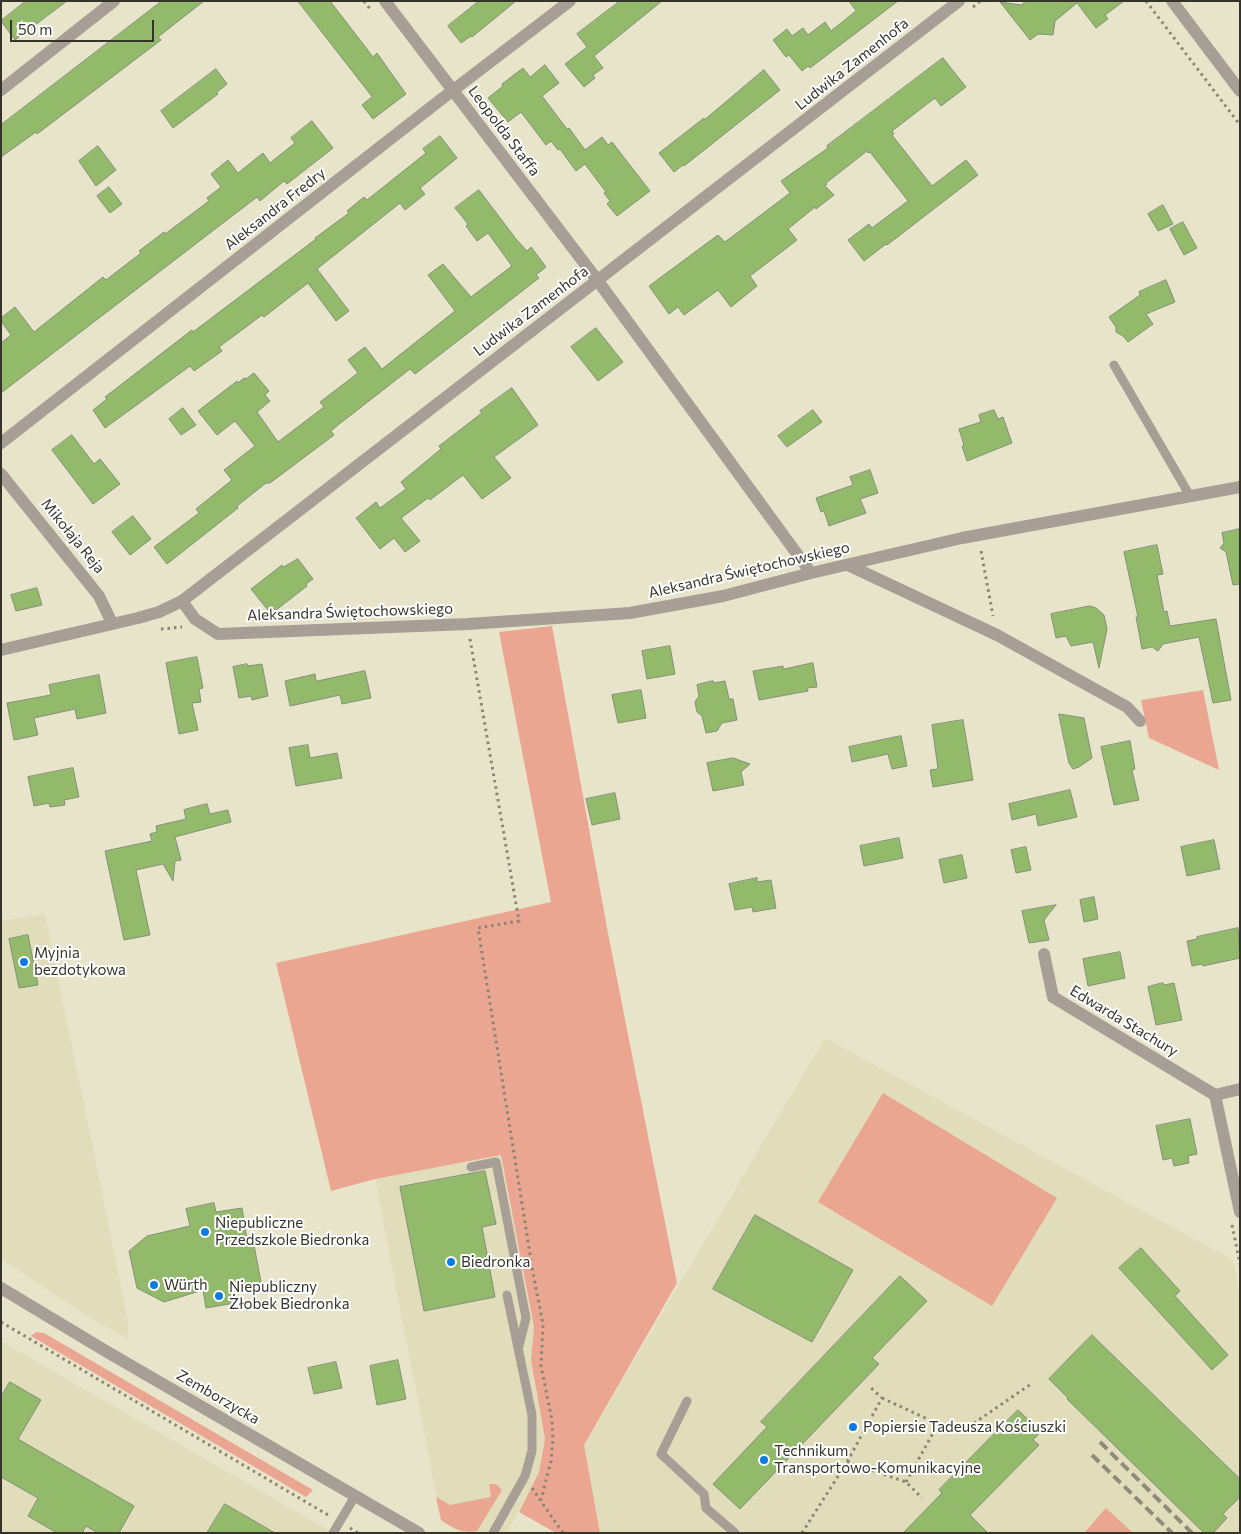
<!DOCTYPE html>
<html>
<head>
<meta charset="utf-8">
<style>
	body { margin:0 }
	#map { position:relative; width:1241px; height:1534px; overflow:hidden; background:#e8e4ca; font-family:Commissioner,sans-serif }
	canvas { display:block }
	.frame { position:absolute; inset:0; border:2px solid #36342a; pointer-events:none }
	.scale { position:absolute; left:10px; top:20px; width:144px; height:22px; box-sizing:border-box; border:2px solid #36342a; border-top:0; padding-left:6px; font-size:15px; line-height:18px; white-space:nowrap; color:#36342a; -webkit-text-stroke:4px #fff; paint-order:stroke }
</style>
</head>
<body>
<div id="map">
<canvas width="1241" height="1534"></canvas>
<div class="frame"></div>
<div class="scale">50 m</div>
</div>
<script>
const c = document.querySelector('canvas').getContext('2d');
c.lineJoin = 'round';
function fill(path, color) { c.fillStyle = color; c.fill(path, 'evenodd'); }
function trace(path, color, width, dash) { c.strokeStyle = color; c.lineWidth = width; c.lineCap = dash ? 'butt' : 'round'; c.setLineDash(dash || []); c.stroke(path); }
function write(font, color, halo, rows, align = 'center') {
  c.font = font + ' Commissioner,sans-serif'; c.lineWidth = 4; c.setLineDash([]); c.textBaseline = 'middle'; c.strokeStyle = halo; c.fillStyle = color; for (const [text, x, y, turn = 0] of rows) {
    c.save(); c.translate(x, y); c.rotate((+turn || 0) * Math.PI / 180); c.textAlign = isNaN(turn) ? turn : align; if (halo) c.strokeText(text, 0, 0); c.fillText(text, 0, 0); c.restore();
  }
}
fill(new Path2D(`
	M45 914 128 1320V1339L87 1316 1 1259V921Z
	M825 1038 1233 1260 1240 1296V1533H600L584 1445Z
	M501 1155 534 1327 531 1360 545 1439 539 1472 507 1533H461L441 1520 375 1179Z
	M1 1341 328 1530 332 1533H1Z`), '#e1dcba');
fill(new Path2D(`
	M552 626 608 933 677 1283 584 1445 600 1533H556L519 1512 539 1472 545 1439 531 1360 534 1327 501 1155 375 1179 331 1191 276 963 551 902 499 632Z
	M1203 690 1219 770 1149 738 1141 700Z
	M883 1093 1057 1198 992 1306 818 1202Z
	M36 1332 44 1333 313 1490 306 1497 31 1336Z
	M489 1484H496L502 1490 477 1531C463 1534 452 1528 441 1520L436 1497 450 1505 491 1497Z
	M1106 1508 1133 1533H1084Z`), '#eaa691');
const building = new Path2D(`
	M26 1H67L15 40 1 21Z
	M162 1H204L158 37 161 40 37 134 36 132 1 157V125Z
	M298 1H330L373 57 377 53 406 94 373 119 362 105 372 97Z
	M479 1H516L472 37 471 36 461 43 448 26Z
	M620 1H662L594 56 603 68 593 75 595 78 584 87 565 64 587 47 577 34Z
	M849 1H898L810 68 808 66 802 71 789 55 786 57 773 40 787 29 792 36 803 28 808 35 825 22 831 31 856 11Z
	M1026 1H1124L1105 15 1108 19 1096 28 1077 3 1055 21 1053 35 1038 34 1030 40 1000 2 1021 5Z
	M943 58 966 87 941 106 935 98 892 131 894 134 892 135 932 186 966 160 978 175 887 245 886 244 864 261 848 240 869 224 872 228 908 201 870 152 868 153 867 151 826 183 827 184 825 186 834 195 816 209 815 207 788 229 797 240 750 276 757 286 731 307 718 290 684 315 678 307 669 314 649 286 718 235 725 242 790 193 781 181 828 148 827 146Z
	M545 65 559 83 542 96 567 129 569 128 585 150 602 137 608 145 612 142 650 191 617 216 607 204 610 201 604 193 606 192 585 164 576 171 560 149 558 150 551 141 546 145 521 112 508 122 488 98 503 86 502 84 523 68 530 77Z
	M216 69 227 84 216 93 218 94 173 128 161 111Z
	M764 70 780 90 684 166 683 165 674 172 659 153 704 118 705 119Z
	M312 121 333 148 287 184 284 181 260 201 257 197 1 393V343L11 335 1 321V318L15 307 34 332 103 277 106 280 141 253 139 251 164 232 165 234 209 201 207 198 221 187 211 174 228 160 238 173 263 153 270 163 295 143 291 138Z
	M440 136 457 158 420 188 425 194 405 210 400 203 317 269 349 311 336 321 308 283 264 317 262 315 219 347 222 351 194 371 190 366 105 428 93 410 107 399 105 397 192 330 193 332 316 239 315 238 349 213 347 211 364 197 367 200 426 153 423 149Z
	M98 146 116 170 96 186 79 161Z
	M109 187 122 204 110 213 97 196Z
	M479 190 516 239 527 251 531 247 546 267 536 275 539 278 415 374 410 369 338 425 331 431 334 435 270 483H266L237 506 238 508 167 564 154 547 199 513 196 509 232 480 224 470 255 446 235 421 217 435 198 411 237 381 238 383 244 378 246 379 254 373 269 391 265 395 270 401 257 412 278 442 324 407 320 402 358 373 348 360 365 347 382 369 455 311 428 275 443 264 471 297 512 266 488 233 477 241 466 226 468 224 455 208Z
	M1163 205 1173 224 1158 231 1148 214Z
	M1183 222 1197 248 1184 255 1170 229Z
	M1166 280 1175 302 1146 314 1153 324 1128 342 1123 336 1116 332V327L1109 317 1140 295 1139 292Z
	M596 328 623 362 598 381 571 347Z
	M512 388 538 425 494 457 511 478 482 499 463 475 430 500 428 498 401 518 420 541 405 552 394 538 380 549 356 518 376 502 380 508 406 489 401 482 441 449 439 446 482 413 480 411Z
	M183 408 196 425 181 435 169 419Z
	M813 410 822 422 787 447 778 436Z
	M994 410 998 419 1003 417 1012 443 967 461 962 446 964 445 959 429 981 422 979 415Z
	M72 435 94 464 100 459 120 484 93 504 52 450Z
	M870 470 878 493 860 499 866 513 829 526 824 511 821 512 816 498 853 485 850 477Z
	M133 516 151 539 130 555 112 532Z
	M1240 529V584L1233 585 1226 552 1220 548 1224 543 1222 533Z
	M1157 545 1163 574 1157 575 1164 612 1167 611 1170 626 1216 619 1231 700 1213 703 1199 637 1163 644 1158 651 1152 647 1142 649 1136 617H1138L1124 552Z
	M298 559 313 579 306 584 307 586 271 614 251 589 282 565 283 567Z
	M37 588 42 605 16 611 11 595Z
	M1090 606 1096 608 1104 615 1107 629 1099 668 1093 642 1071 646 1066 636 1056 638 1051 614Z
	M670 646 675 674 647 679 642 651Z
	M197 657 203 688 199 689 201 702 192 703 198 730 179 734 166 663Z
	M813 663 817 687 807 688 808 691 759 700 753 671 783 666V669Z
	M247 664 248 666 262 664 268 696 252 700 251 696 239 698 233 667Z
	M365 671 371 698 342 704 340 695 290 706 285 681 315 674 316 681Z
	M99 675 106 713 77 719 75 709 34 718 38 735 14 740 7 703 51 695 49 685Z
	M713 681 714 683 725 681 729 699H733L737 720 722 723 717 731 706 733 702 716 697 712 695 702 699 696 697 685Z
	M641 690 646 718 618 723 612 695Z
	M1059 714 1084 718 1092 758 1079 767 1073 769 1069 763Z
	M963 720 973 780 933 787 930 770 938 769 932 725Z
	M901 736 907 766 892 769 888 754 852 762 849 747Z
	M1130 741 1135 769 1132 770 1139 800 1114 805 1101 747Z
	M308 745 310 758 337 753 342 778 296 786 289 748Z
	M733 758 750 764 741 772 744 785 713 791 707 763Z
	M73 768 79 797 64 800 65 805 50 807 49 803 34 806 28 777Z
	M1070 790 1077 817 1038 826 1036 814 1012 820 1009 804Z
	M615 793 620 819 592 825 586 799Z
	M207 804 210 814 228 810 231 822 175 837 181 860 175 861 173 881 163 864 136 870 150 935 124 940 105 851 152 841 150 834 157 832 156 826 186 819 184 810Z
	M899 838 903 858 864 866 860 846Z
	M1214 840 1220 869 1187 876 1181 847Z
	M1026 847 1031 870 1016 873 1011 850Z
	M962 855 967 878 944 883 939 860Z
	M757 878V882L771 880 776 908 753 912 752 907 735 910 729 884Z
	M1094 897 1098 919 1084 922 1080 900Z
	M1056 905 1044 920 1049 940 1029 943 1022 911Z
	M1238 928 1240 958 1203 966 1202 964 1192 966 1187 941 1197 939V937Z
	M28 935 38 985 19 988 9 939Z
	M1120 952 1125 978 1088 986 1083 959Z
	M1163 983 1164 985 1174 983 1182 1020 1156 1025 1148 987Z
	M1190 1119 1197 1154 1188 1156 1189 1163 1174 1166 1172 1158 1163 1160 1156 1126Z
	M485 1171 496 1224 482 1227 495 1297 424 1311 400 1187Z
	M214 1203 216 1212 242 1208 248 1246 254 1245 261 1282 232 1287 235 1303 206 1308 203 1290 164 1302 137 1288 129 1251 147 1236 190 1226 186 1209Z
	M755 1215 853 1270 812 1342 713 1289Z
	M1141 1248 1180 1291 1175 1296 1228 1355 1212 1370 1119 1268Z
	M900 1276 927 1301 872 1358 879 1364 740 1509 713 1484 767 1427 761 1422Z
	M1092 1335 1240 1479V1497L1223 1514 1227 1518 1213 1533H1204L1067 1399 1068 1398 1049 1379Z
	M398 1360 406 1399 377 1405 370 1366Z
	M336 1362 342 1388 314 1394 308 1368Z
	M10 1382 41 1400 18 1439 134 1506 119 1533H98L86 1526 82 1533H57L28 1516 38 1498 1 1477V1397Z
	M1018 1410 1041 1432 1033 1440 1039 1445 970 1515 988 1533H903L942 1493 939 1490Z
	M225 1504 275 1533H207Z`);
fill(building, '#92ba6a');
trace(building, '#84907a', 1);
trace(new Path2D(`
	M364 1 370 9
	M1146 1 1240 125
	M973 7 980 1
	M981 551 993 616
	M161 629 182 627
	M470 639 519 921 478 928 531 1260
	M1232 1225 1240 1264
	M532 1268 543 1324 541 1366 552 1420 553 1440 551 1461 541 1500
	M1 1322 328 1515
	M882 1398 938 1424
	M847 1462 906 1482 922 1498
	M906 1482 938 1424 967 1428 1031 1384
	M532 1488 563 1533
	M350 1528 358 1533
	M802 1533 847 1462 882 1398 870 1387`), '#888574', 3, [2.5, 4]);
trace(new Path2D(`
	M1114 365 1190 496
	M471 1167 496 1162 526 1318 519 1346
	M687 1401 661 1454 704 1494 706 1508 735 1533
	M333 1533 355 1496
	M493 1533 525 1476 532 1451V1415L507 1295`), '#a79f96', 9);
trace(new Path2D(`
	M385 1 598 281 811 573
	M1172 1 1240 91
	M1 90 114 1
	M1 443 439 101 570 1
	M1 474 99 596 112 623
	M848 565 997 635 1127 707 1140 721
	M182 601 195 619 218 634 468 624 630 613 723 596 811 573 962 538 1240 487
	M1 650 138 618 159 612 182 601 959 1
	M1044 954 1053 997 1215 1095
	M1215 1095 1240 1212
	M1215 1095 1240 1089`), '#a79f96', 12);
trace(new Path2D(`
	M1 1288 104 1350 419 1533`), '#a79f96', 12);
trace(new Path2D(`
	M1100 1442 1192 1533
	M1092 1455 1172 1533`), '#8f8c7a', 4, [10, 5]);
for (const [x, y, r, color] of [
	[24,962,5,"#0f7be2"],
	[205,1232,5,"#0f7be2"],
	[451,1262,5,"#0f7be2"],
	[154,1285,5,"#0f7be2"],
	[219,1296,5,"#0f7be2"],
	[853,1427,5,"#0f7be2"],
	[764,1460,5,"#0f7be2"]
]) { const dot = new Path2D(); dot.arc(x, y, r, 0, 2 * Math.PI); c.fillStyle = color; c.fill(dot); trace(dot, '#fff', 2); }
write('15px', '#36342a', '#fff', [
	["Ludwika Zamenhofa",852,64,-38],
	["Leopolda Staffa",504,131,53],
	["Aleksandra Fredry",275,209,-38],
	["Ludwika Zamenhofa",531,311,-37],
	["Mikołaja Reja",73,536,51],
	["Aleksandra Świętochowskiego",749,570,-13],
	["Aleksandra Świętochowskiego",350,612,-2],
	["Edwarda Stachury",1124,1021,31],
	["Zemborzycka",218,1397,30]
]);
write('15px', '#36342a', '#fff', [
	["Myjnia",34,953],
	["bezdotykowa",34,970],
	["Niepubliczne",215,1223],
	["Przedszkole Biedronka",215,1240],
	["Biedronka",461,1262],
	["Würth",164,1285],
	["Niepubliczny",229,1287],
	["Żłobek Biedronka",229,1304],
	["Popiersie Tadeusza Kościuszki",863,1427],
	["Technikum",774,1451],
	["Transportowo-Komunikacyjne",774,1468]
], 'left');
</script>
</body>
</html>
